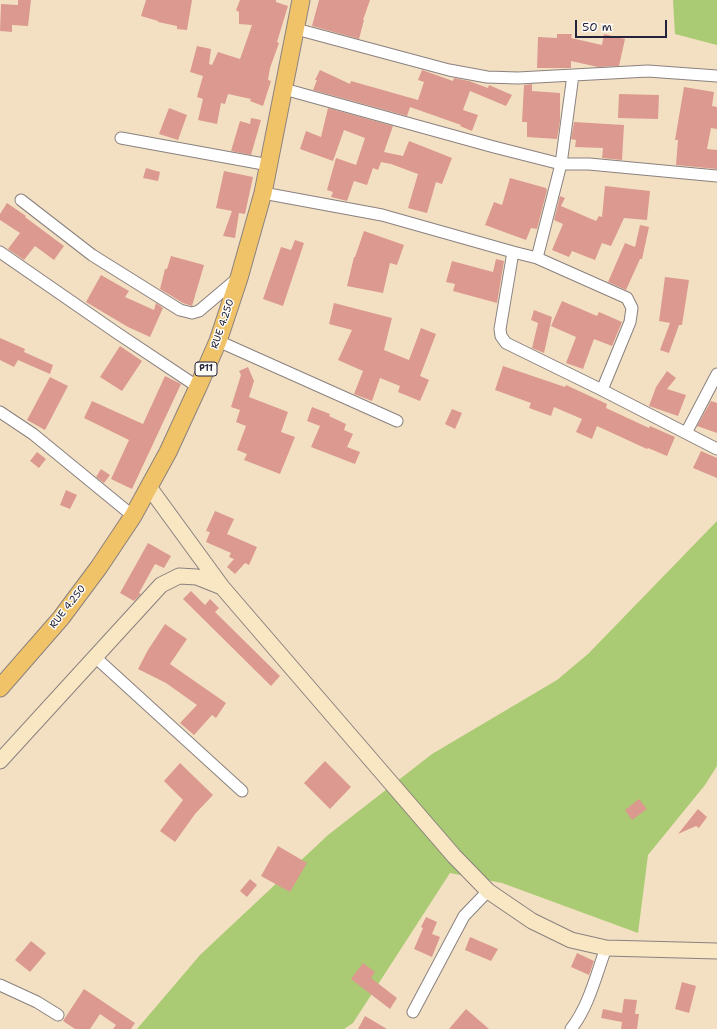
<!DOCTYPE html>
<html>
<head>
<meta charset="utf-8">
<style>
	body { margin:0 }
	#map { position:relative; width:717px; height:1029px; overflow:hidden; background:#f3e0c3; font-family:"Shantell Sans",sans-serif }
	canvas { display:block }
	.scale { position:absolute; left:575px; top:20px; width:92px; height:18px; box-sizing:border-box; border:2px solid #22223b; border-top:0; padding-left:5px; font-size:12px; line-height:14px; white-space:nowrap; color:#22223b; -webkit-text-stroke:3px #fdfcf7; paint-order:stroke }
</style>
</head>
<body>
<div id="map">
<canvas width="717" height="1029"></canvas>
<div class="scale">50 m</div>
</div>
<script>
const c = document.querySelector('canvas').getContext('2d');
c.lineJoin = 'round';
function fill(path, color) { c.fillStyle = color; c.fill(path, 'evenodd'); }
function trace(path, color, width, dash) { c.strokeStyle = color; c.lineWidth = width; c.lineCap = dash ? 'butt' : 'round'; c.setLineDash(dash || []); c.stroke(path); }
function write(font, color, halo, rows, align = 'center') {
  c.font = font + ' "Shantell Sans",sans-serif'; c.lineWidth = 3; c.setLineDash([]); c.textBaseline = 'middle'; c.strokeStyle = halo; c.fillStyle = color; for (const [text, x, y, turn = 0] of rows) {
    c.save(); c.translate(x, y); c.rotate((+turn || 0) * Math.PI / 180); c.textAlign = isNaN(turn) ? turn : align; if (halo) c.strokeText(text, 0, 0); c.fillText(text, 0, 0); c.restore();
  }
}
fill(new Path2D(`
	M673 0H717V45L675 34Z
	M717 521V766L705 785 648 855 638 933 502 883 450 873 353 1023 344 1029H137L200 955 328 835 432 754 557 680 588 654Z`), '#aacb73');
fill(new Path2D(`
	M18 0H31L28 26 12 25V32L0 31 1 4 18 5Z
	M146 0H192L187 30 177 29V26L158 22V21L141 16Z
	M240 0H276V2L288 6 277 42 279 43 270 68 268 80 271 81 263 106 250 101 251 99 228 94 225 104 221 103 217 124 198 120 203 99 197 97 203 76 190 72 197 46 211 49 209 64 212 65 218 52 240 59 252 25 239 24V12L236 10Z
	M319 0H370L363 20H364L359 39 312 26Z
	M557 34H572L571 38 602 45 604 34 625 39 619 66 598 67 571 61V68H537L538 37 557 38Z
	M320 70 350 84 351 81 418 100 424 82 418 80 422 70 453 81 454 78 469 81 488 88 489 85 512 95 506 106 470 91 463 110 478 115 472 131 460 126 461 125 410 107 407 116 313 90 317 80H315Z
	M532 84V91L560 93V121L557 139 527 137V122H522L524 85Z
	M684 87 714 92 712 106 717 107V129L711 128 707 149 717 150V169L676 165 678 140H675Z
	M619 94 659 95 658 119 618 118Z
	M169 108 187 115 178 140 159 134Z
	M328 108 393 126 384 152 403 156 409 141 452 158 442 184 436 182 427 213 408 208 418 174 391 164 381 162 378 170 373 168 367 185 354 181 347 201 331 197 333 192 327 190 336 158 356 165 365 138 344 130 333 161 300 149 306 131 321 137Z
	M251 118 261 120 251 155 231 151 240 121 250 124Z
	M574 122 624 125 622 160 602 158 603 148 575 147 576 140 571 139Z
	M146 168 160 172 158 181 143 178Z
	M224 171 253 177 245 214 239 213 235 238 223 236 232 211 216 208Z
	M510 178 546 188 547 190 537 229 531 228 526 240 485 225 494 202 502 205Z
	M605 186 650 191 647 220 624 218 611 246 602 243 595 260 572 251 569 257 552 250 563 224 554 220 560 196 565 198 561 206 596 221 599 216 602 217Z
	M7 203 26 216 25 217 64 246 54 260 35 246 24 260 8 249 20 233 0 220V214Z
	M640 225 649 227 642 259H640L626 290 608 282 625 243 635 247Z
	M364 231 404 245 397 265 390 263 383 293 347 286 354 257H355Z
	M295 240 304 243 283 306 263 299 281 247 291 250Z
	M171 256 204 265 192 306 183 303 160 289 165 269H167Z
	M496 259 504 261 497 303 453 291 455 284 446 282 452 261 493 272Z
	M101 275 129 291 125 297 154 310 156 303 163 308 150 337 128 327 86 302Z
	M665 277 689 280 682 325H679L669 353 660 350 670 323 659 321Z
	M562 301 597 316 599 312 622 322 612 346 594 339 583 369 566 363 576 337 551 326Z
	M334 303 392 318 384 350 409 360 421 328 436 334 420 376 429 380 420 401 398 392 400 386 380 378 372 401 354 394 363 371 338 360 352 330 329 324Z
	M534 310 552 317 544 353 532 348 538 323 531 320Z
	M0 338 25 349 24 352 53 365 50 374 18 360 14 367 0 360Z
	M120 346 142 361 122 391 100 377Z
	M503 366 565 387 566 385 607 404 606 408 649 428 650 426 675 437 667 456 648 448 647 449 597 426 592 439 576 432 582 419 554 407 551 416 529 408 531 403 495 390Z
	M248 367 254 381 249 397 288 412 281 432 295 437 280 474 244 460 247 454 237 450 246 426 236 422 240 410 231 407 241 375 239 371Z
	M667 371 676 378 667 389 686 395 678 416 649 406 656 387Z
	M165 376 181 384 132 489 111 479 129 440 84 418 92 401 143 424Z
	M50 377 68 386 45 430 27 420Z
	M711 401 717 403V433L697 426Z
	M312 407 330 414 329 416 346 424 344 430 353 434 347 447 360 452 355 464 311 447 320 426 307 421Z
	M452 409 462 413 455 429 445 424Z
	M701 451 717 458V478L693 468Z
	M37 452 46 459 39 468 30 461Z
	M101 469 110 475 104 483 96 477Z
	M66 490 77 495 70 509 60 505Z
	M215 511 234 519 227 534 257 547 249 565 245 563 235 574 227 567 234 559 229 557 231 553 206 542 210 532 206 531Z
	M148 543 171 556 164 568 155 564 139 593 141 594 134 601 120 593Z
	M191 591 205 605 210 599 219 608 215 612 280 676 271 686 183 599Z
	M165 624 187 639 170 664 226 703 216 718 212 715 194 735 180 723 197 705 166 683 138 669 148 650Z
	M325 761 351 787 330 809 304 783Z
	M180 763 213 795 195 814 175 842 160 831 183 800 164 781Z
	M639 799 647 809 632 820 625 810Z
	M698 809 707 817 699 828 696 826 678 834Z
	M278 846 307 863 290 892 261 876Z
	M250 879 257 885 247 897 240 891Z
	M426 917 437 922 432 934 440 937 432 957 414 949 423 928 421 927Z
	M470 937 498 949 491 961 465 950Z
	M31 941 46 953 30 972 15 960Z
	M577 953 594 961 589 975 571 967Z
	M363 963 375 972 371 978 397 998 390 1009 351 979Z
	M682 982 696 986 689 1013 675 1009Z
	M84 989 135 1023 131 1029H113L116 1025 100 1014 90 1029H75L63 1021Z
	M624 999 637 1000 635 1014H639L637 1029H621L622 1022 601 1018 603 1009 622 1013Z
	M466 1009 489 1029H449Z
	M365 1016 387 1029H358Z`), '#dc998f');
const street = new Path2D(`
	M296 29 449 70 487 77 518 78 648 71 717 76
	M284 89 494 147 561 164H589L717 176
	M121 138 269 165
	M263 193 382 215 513 252 537 258 627 298 632 308 630 322 602 390
	M21 200 92 255 180 310 192 313 199 311 238 278
	M0 252 117 333 198 387
	M513 252 500 329 501 336 506 343 602 390 717 449
	M537 258 561 164 573 75
	M218 341 397 421
	M0 412 33 434 133 516
	M686 433 717 374
	M95 657 242 791
	M0 985 37 1002 58 1015
	M413 1012 464 916 488 891
	M571 1029C589 1006 596 975 606 948`);
const secondary = new Path2D(`
	M149 487 222 587
	M0 761 161 585 179 576 197 577 222 587 454 856 488 891 532 921 571 940 606 948 717 951`);
const primary = new Path2D(`
	M0 688 61 618 99 567 133 516 168 452 198 387 218 341 239 278 263 193 301 0`);
trace(street, '#8a817f', 13);
trace(secondary, '#8a817f', 17);
trace(primary, '#8a817f', 19);
trace(street, '#fff', 11);
trace(secondary, '#f9e7c3', 15);
trace(primary, '#f1c369', 17);
for (const [x, y, w] of [
	[206,369,22]
]) { const box = new Path2D(); box.roundRect(x - w / 2, y - 7, w, 14, 3); c.fillStyle = '#fdfcf7'; c.fill(box); trace(box, '#22223b', 1); }
write('bold 9px', '#22223b', null, [
	["P11",206,369]
]);
write('10px', '#22223b', '#fdfcf7', [
	["RUE 4.250",223,324,-71],
	["RUE 4.250",68,607,-52]
]);
</script>
</body>
</html>
